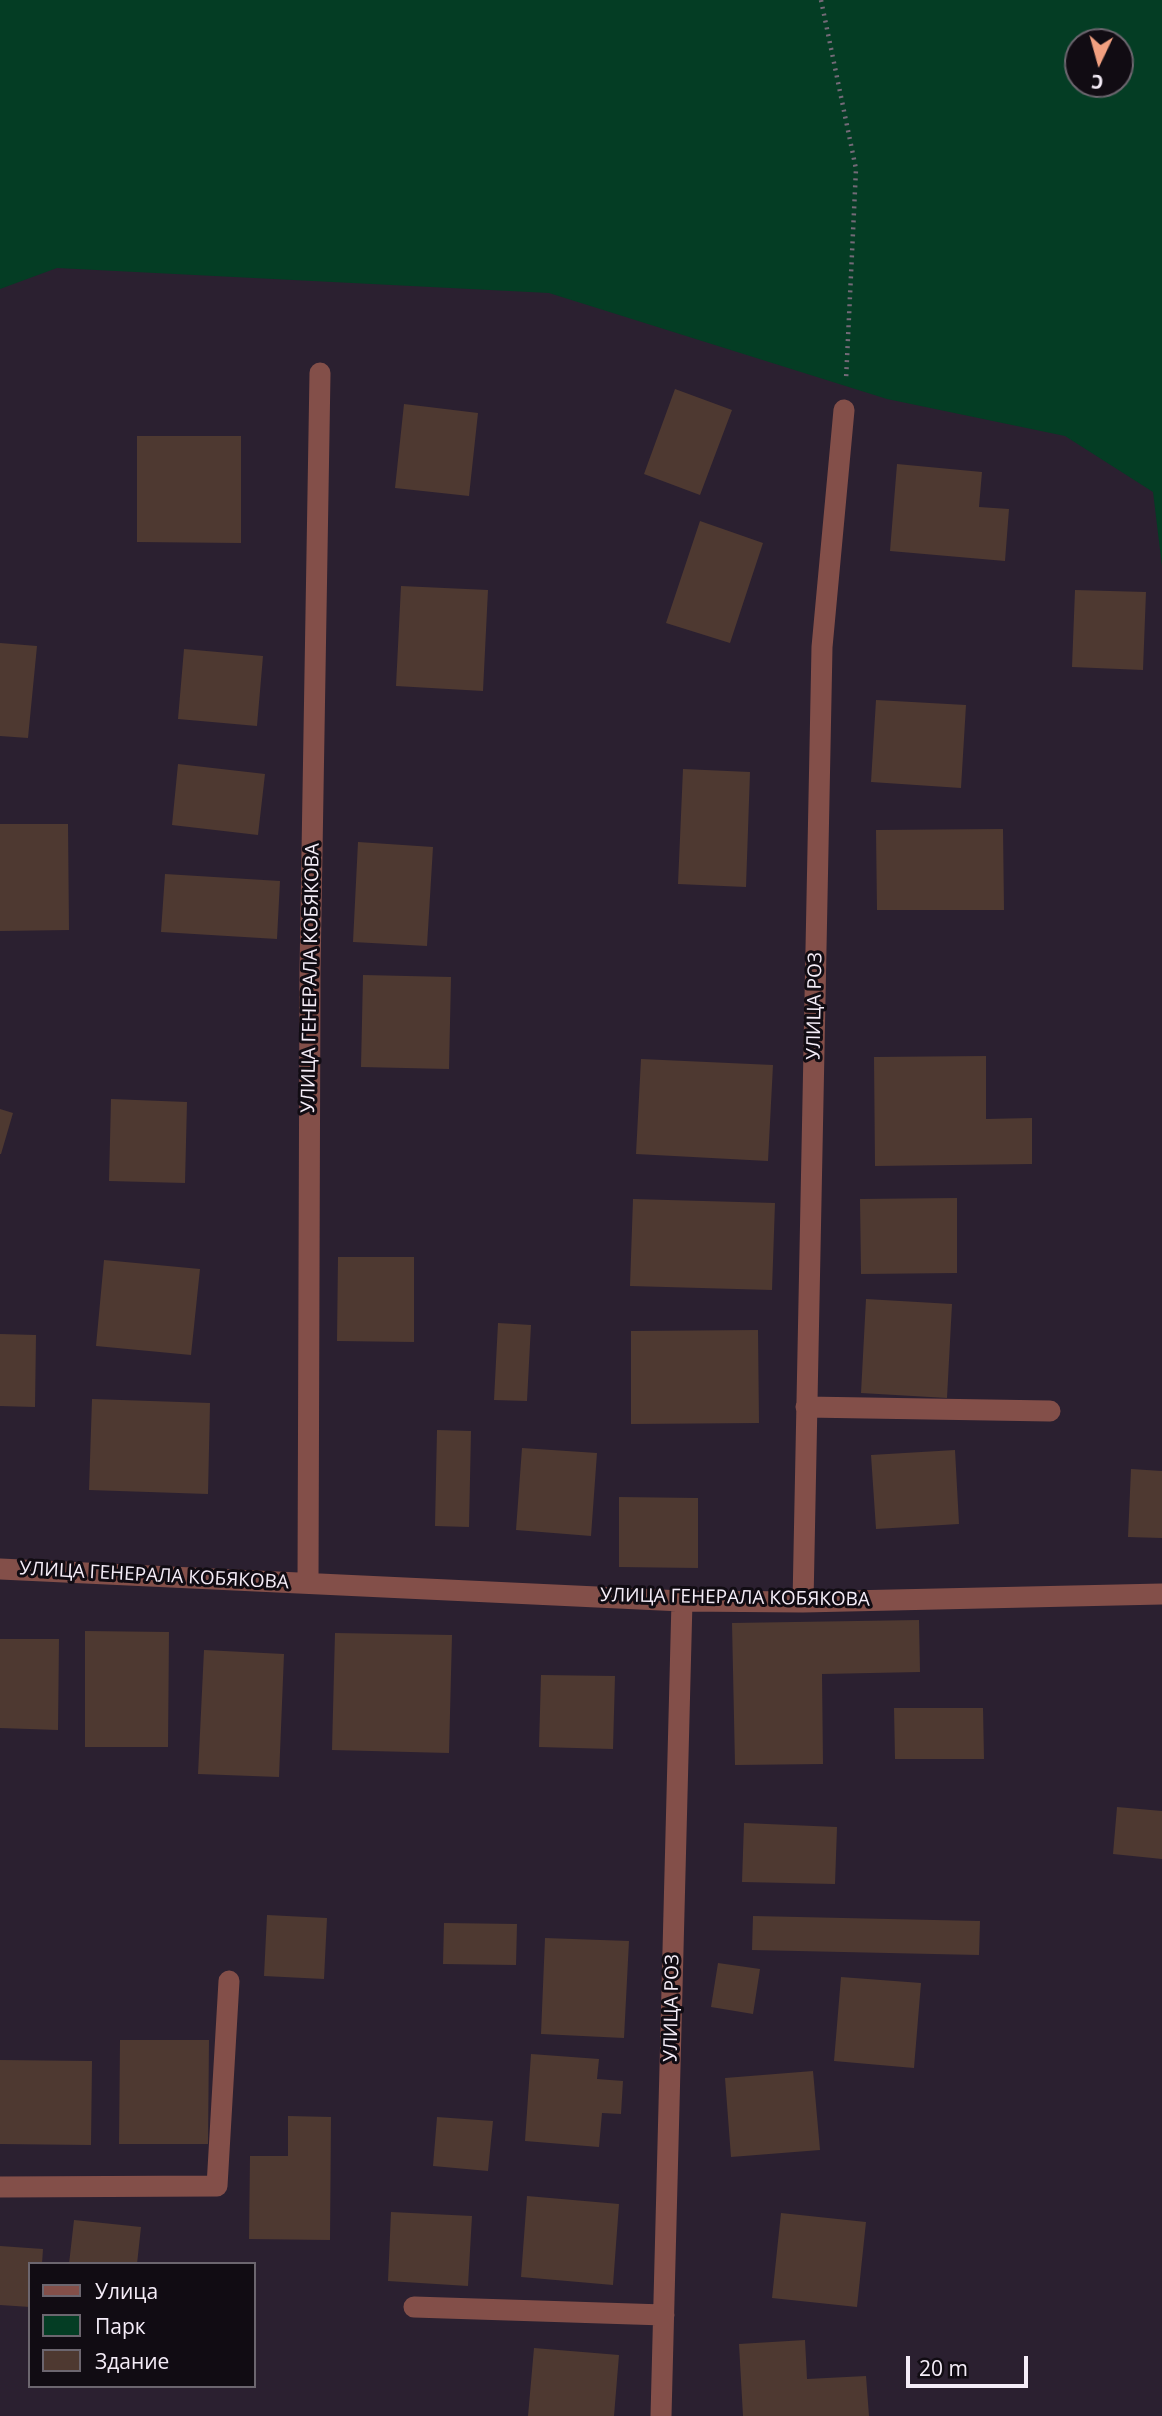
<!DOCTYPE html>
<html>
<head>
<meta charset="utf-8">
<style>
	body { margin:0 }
	#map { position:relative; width:1162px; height:2416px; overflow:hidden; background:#2b2030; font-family:"Open Sans",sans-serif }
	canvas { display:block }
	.legend { position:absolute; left:28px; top:2262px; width:228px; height:126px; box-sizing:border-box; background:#110c13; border:2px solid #6c666f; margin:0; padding:9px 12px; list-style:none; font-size:21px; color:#f5edf8 }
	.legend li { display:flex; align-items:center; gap:14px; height:35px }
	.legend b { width:35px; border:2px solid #6c666f }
	.north { position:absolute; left:1064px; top:28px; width:70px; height:70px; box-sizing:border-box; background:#110c13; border:2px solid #6c666f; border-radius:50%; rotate:185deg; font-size:19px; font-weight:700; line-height:28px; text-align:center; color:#f5edf8 }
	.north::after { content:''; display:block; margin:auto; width:24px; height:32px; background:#f2a080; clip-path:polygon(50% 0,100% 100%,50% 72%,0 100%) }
	.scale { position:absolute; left:906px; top:2356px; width:122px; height:32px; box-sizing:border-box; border:4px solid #f5edf8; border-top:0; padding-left:9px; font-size:21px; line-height:24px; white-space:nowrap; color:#f5edf8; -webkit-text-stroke:5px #110c13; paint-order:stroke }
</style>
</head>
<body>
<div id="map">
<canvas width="1162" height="2416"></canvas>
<ul class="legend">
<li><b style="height:9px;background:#834f49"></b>Улица</li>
<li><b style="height:19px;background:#043d24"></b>Парк</li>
<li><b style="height:19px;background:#4e3931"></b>Здание</li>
</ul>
<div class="north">С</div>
<div class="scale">20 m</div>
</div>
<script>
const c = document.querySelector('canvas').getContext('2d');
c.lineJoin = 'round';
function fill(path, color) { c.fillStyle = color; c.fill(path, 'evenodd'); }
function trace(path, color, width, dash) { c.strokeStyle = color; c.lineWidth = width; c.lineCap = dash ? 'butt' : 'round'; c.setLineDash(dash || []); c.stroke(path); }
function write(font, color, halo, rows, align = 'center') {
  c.font = font + ' "Open Sans",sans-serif'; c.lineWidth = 6; c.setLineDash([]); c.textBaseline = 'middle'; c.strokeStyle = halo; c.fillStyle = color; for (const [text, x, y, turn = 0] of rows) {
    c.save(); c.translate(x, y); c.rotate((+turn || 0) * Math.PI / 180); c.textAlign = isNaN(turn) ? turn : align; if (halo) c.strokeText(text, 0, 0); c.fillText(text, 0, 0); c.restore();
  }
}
fill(new Path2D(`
	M0 0H1162V566L1153 492 1065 436 887 399 549 293 57 268 0 289ZM1078 42H1120V84H1078Z`), '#043d24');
fill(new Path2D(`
	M675 389 732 410 700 495 644 474Z
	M404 404 478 413 469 496 395 488Z
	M137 436H241V543L137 542Z
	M897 464 982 472 979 507 1009 509 1005 561 890 551Z
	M700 521 763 543 730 643 666 623Z
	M401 586 488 590 483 691 396 686Z
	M1075 590 1146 592 1143 670 1072 667Z
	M0 643 37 646 28 738 0 736Z
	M184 649 263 656 257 726 178 719Z
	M876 700 966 705 961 788 871 782Z
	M178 764 265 774 258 835 172 825Z
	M683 769 750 772 746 887 678 884Z
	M0 824H68L69 930 0 931Z
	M1003 829 1004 910H877L876 830Z
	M358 842 433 847 427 946 353 942Z
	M165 874 280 881 277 939 161 932Z
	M363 975 451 977 449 1069 361 1067Z
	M986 1056V1119L1032 1118V1164L875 1166 874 1057Z
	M641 1059 773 1065 768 1161 636 1154Z
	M111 1099 187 1102 185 1183 109 1181Z
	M0 1109 13 1113 1 1154H0Z
	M957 1198V1273L861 1274 860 1199Z
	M633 1199 775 1203 772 1290 630 1286Z
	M338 1257H414V1342L337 1341Z
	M104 1260 200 1269 191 1355 96 1346Z
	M866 1299 952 1304 947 1398 861 1393Z
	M498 1323 531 1325 527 1401 494 1400Z
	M758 1330 759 1423 631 1424V1331Z
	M0 1334 36 1335 35 1407 0 1406Z
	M92 1399 210 1403 208 1494 89 1490Z
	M437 1430 471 1431 469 1527 435 1526Z
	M522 1448 597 1453 591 1536 516 1530Z
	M955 1450 959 1524 876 1529 871 1455Z
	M1131 1469 1162 1471V1538L1128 1537Z
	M619 1497 698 1498V1568L619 1567Z
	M919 1620 920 1672 822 1674 823 1764 735 1765 732 1623Z
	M85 1631 169 1632 168 1747H85Z
	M335 1633 452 1635 449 1753 332 1750Z
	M0 1639H59L58 1730 0 1728Z
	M204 1650 284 1654 279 1777 198 1774Z
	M541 1675 615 1676 613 1749 539 1747Z
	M894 1708H983L984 1759H895Z
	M1117 1807 1162 1811V1859L1113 1854Z
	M744 1823 837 1827 835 1884 742 1882Z
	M267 1915 327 1918 324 1979 264 1976Z
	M753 1916 980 1921 979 1955 752 1950Z
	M444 1923 517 1924 516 1965 443 1964Z
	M545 1938 629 1941 624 2038 541 2034Z
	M718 1963 760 1969 753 2014 711 2007Z
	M841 1977 921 1983 914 2068 834 2061Z
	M120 2040H209L208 2144H119Z
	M531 2054 599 2059 597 2079 623 2081 621 2114 602 2113 599 2147 525 2141Z
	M0 2060 92 2061 91 2145 0 2144Z
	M813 2071 820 2150 731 2157 725 2078Z
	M288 2116 331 2117 330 2240 249 2239 250 2156H288Z
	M437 2117 493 2121 488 2171 433 2166Z
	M527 2196 619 2204 613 2285 521 2277Z
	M391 2212 472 2216 468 2286 388 2281Z
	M781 2213 866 2222 857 2307 772 2298Z
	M74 2220 141 2227 137 2264H69Z
	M0 2246 43 2249 42 2264H30V2307L0 2305Z
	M805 2340 807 2379 866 2376 869 2416H743L739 2344Z
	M534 2348 619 2355 614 2416H528Z`), '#4e3931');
trace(new Path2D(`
	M821 0 856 169 846 380`), '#746a78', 4.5, [2, 5]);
trace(new Path2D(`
	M806 1407 1050 1411
	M0 1569 682 1601 803 1602 1162 1594
	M308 1583 310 972 320 373
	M803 1602 822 647 844 410
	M0 2187 217 2186 229 1981
	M414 2307 664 2315
	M661 2416 682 1601`), '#834f49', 21);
write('19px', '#f5edf8', '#110c13', [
	["УЛИЦА ГЕНЕРАЛА КОБЯКОВА",311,978,-89],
	["УЛИЦА РОЗ",815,1006,-89],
	["УЛИЦА ГЕНЕРАЛА КОБЯКОВА",154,1576,3],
	["УЛИЦА ГЕНЕРАЛА КОБЯКОВА",735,1598,1],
	["УЛИЦА РОЗ",672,2008,-89]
]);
</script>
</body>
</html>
